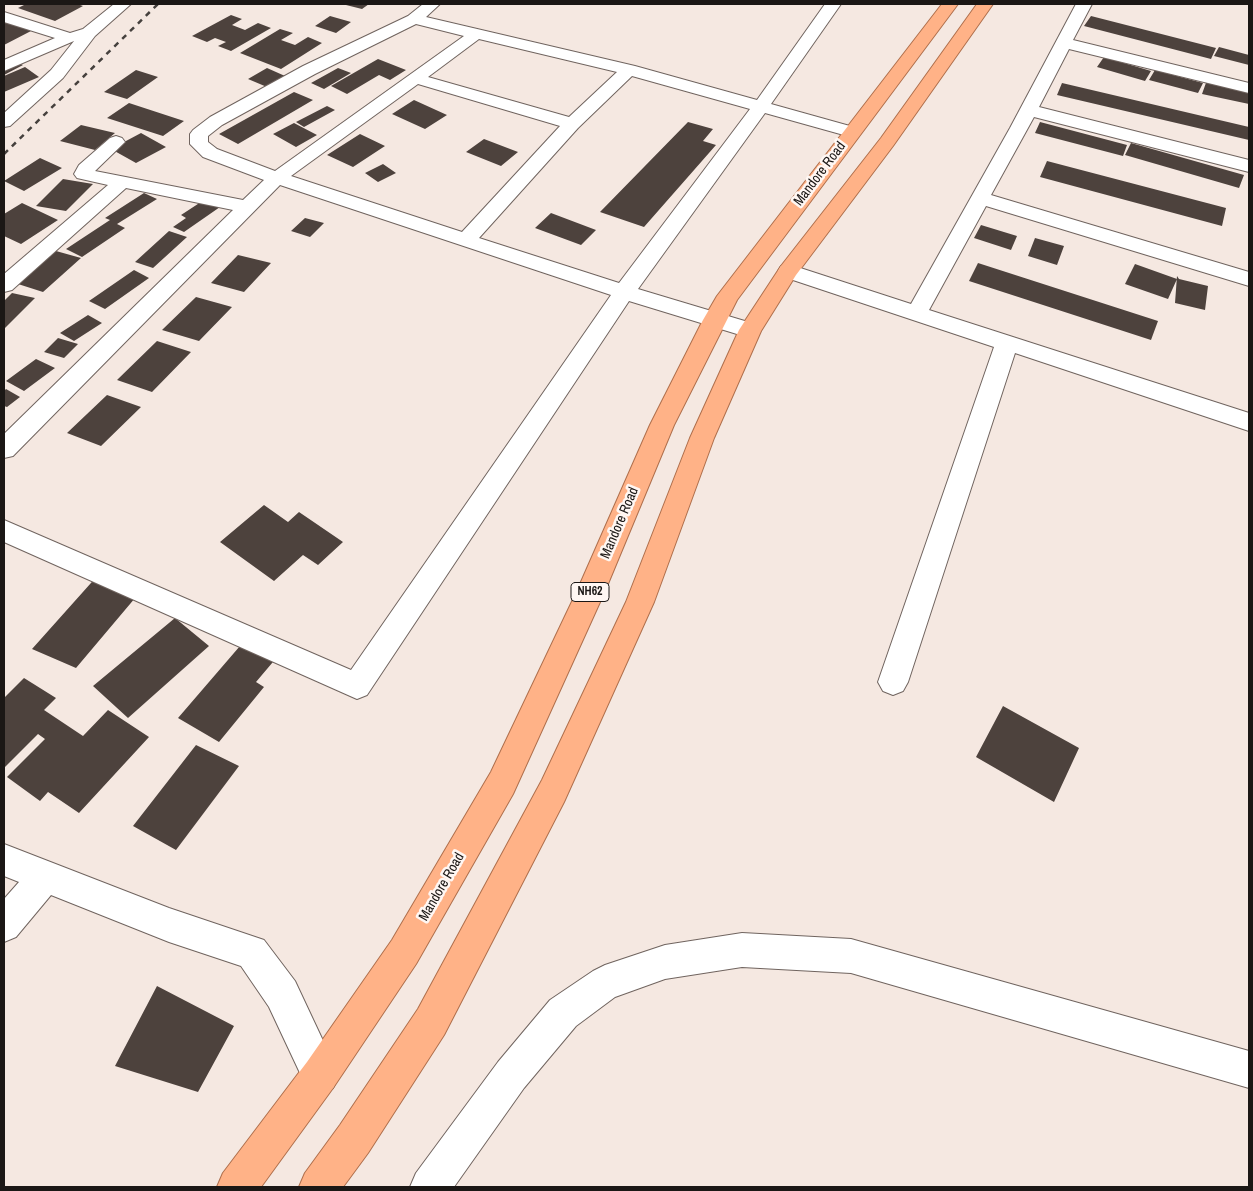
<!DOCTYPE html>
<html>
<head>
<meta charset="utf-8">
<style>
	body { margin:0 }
	#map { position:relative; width:1253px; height:1191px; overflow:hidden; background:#f5e8e1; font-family:"Archivo Narrow",sans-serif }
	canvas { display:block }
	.frame { position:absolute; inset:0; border:5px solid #1b1715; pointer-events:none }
</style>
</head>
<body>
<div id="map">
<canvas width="1253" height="1191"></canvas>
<div class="frame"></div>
</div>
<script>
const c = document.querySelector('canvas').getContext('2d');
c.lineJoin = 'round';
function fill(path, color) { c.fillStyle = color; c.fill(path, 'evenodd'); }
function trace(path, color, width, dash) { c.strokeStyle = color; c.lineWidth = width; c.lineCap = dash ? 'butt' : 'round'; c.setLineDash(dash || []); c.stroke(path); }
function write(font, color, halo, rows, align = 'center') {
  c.font = font + ' "Archivo Narrow",sans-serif'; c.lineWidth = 5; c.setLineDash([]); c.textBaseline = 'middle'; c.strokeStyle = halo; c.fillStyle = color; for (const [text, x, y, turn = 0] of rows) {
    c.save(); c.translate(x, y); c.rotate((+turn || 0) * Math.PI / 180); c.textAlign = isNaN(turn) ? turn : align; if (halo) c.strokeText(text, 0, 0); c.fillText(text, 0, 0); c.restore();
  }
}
fill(new Path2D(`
	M26 4H77L83 6 55 21 18 8Z
	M342 4H369L362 9Z
	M231 15 242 19 232 25 245 30 258 23 271 28 231 51 218 46 226 42 215 38 207 42 192 36Z
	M330 16 351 22 336 33 315 26Z
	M1091 16 1216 48 1211 59 1084 26Z
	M4 21 31 31 4 45Z
	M280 29 293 33 281 40 295 45 308 37 322 43 281 69 240 53Z
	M1219 47 1249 55V65L1214 56Z
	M1104 57 1151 71 1145 81 1097 67Z
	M378 59 406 70 390 80 379 75 347 94 331 86Z
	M12 60 23 65 4 75V64Z
	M25 67 39 77 4 92V76Z
	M267 68 285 76 267 87 248 79Z
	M338 68 351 73 324 89 311 83Z
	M136 70 158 77 127 99 104 92Z
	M1155 70 1203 83 1198 93 1149 80Z
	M1207 80 1249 90V104L1202 94Z
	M1062 83 1249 127V140L1057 95Z
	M294 92 313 100 238 144 219 134Z
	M414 100 447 115 425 129 392 114Z
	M129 103 184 121 163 136 107 118Z
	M327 106 335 110 304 127 296 122Z
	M688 122 713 129 703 141 716 145 644 227 600 212Z
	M1040 122 1127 145 1123 156 1035 133Z
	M294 123 317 135 296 147 273 134Z
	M81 125 115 133 95 150 60 141Z
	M141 133 166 147 136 163 111 149Z
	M360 134 385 146 353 167 327 155Z
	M484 139 518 152 501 166 466 152Z
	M1131 143 1244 175 1239 188 1125 155Z
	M40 158 62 168 24 191 4 181Z
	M1047 161 1226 208 1222 226 1040 177Z
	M383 164 396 173 378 182 365 173Z
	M63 179 93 184 66 211 36 206Z
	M144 193 157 199 117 224 125 228 82 257 66 249 110 220 105 218Z
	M204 200 220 207 184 232 173 227 186 218 181 215Z
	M22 203 58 220 21 244 4 236V214Z
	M551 213 596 230 581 245 535 228Z
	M305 218 324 223 310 237 291 231Z
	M981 225 1017 236 1011 250 974 238Z
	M169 231 187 237 153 268 135 262Z
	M1035 238 1064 246 1057 265 1028 256Z
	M56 251 81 258 43 292 18 284Z
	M238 255 271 263 244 292 211 283Z
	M978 263 1158 321 1151 340 969 281Z
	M1135 264 1177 279 1168 299 1125 284Z
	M134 270 149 278 105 309 89 301Z
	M1177 276 1179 279 1208 286 1205 310 1175 303Z
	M12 293 35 298 4 329V301Z
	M196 297 232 307 199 341 162 330Z
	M88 315 102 323 74 341 60 333Z
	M58 338 78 344 64 358 44 352Z
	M157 341 191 352 152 392 117 380Z
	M36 359 55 368 24 391 6 381Z
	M6 389 20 397 7 407 4 406V391Z
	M107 395 141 407 101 446 67 433Z
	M264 505 288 522 299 512 343 542 318 565 303 555 274 581 220 542Z
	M99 574 141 591 76 668 32 649Z
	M175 618 209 646 128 718 93 686Z
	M246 639 278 656 256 682 264 687 219 742 178 718Z
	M24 678 56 698 44 710 83 736 108 710 149 737 79 813 48 792 40 801 7 777 45 739 38 734 4 768V698Z
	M1003 706 1079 748 1054 802 976 757Z
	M196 745 239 766 176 850 133 826Z
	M157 986 234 1026 198 1092 115 1066Z`), '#4d423d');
const minor = new Path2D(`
	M114 4H131L95 36 63 78 10 126 4 127V113L51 70 74 41 4 71V60L55 38 4 22V12L70 33 83 29Z
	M423 4H440L426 17 635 66 757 100 825 4H841L771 104 857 128 860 132 857 136 851 137 765 113 638 289 758 325 761 330 758 335 750 338 629 301 367 695 357 699 4 542V520L351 670 611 295 280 185 13 456 4 458V434L233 210 126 188 12 290 4 292V274L108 185 77 178 74 174 79 165 110 138 116 136 122 138 125 142 95 171 243 200 264 180 203 157 190 144V134L193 130 210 117 303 66 408 16ZM416 24 464 36 275 171 217 149 208 142V136L222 125 315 74ZM479 39 617 72 569 117 428 77ZM632 76 750 109 619 283 479 238 578 128ZM418 84 560 126 462 232 291 176Z
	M1076 4H1092L1073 40 1249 83V93L1069 49 1039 107 1249 160V172L1034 117 991 195 1249 272V286L986 206 929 310 1249 413V431L1015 353 908 682 903 691 893 695 883 691 878 682 994 347 781 276 778 271 781 266 788 264 911 304 1010 128Z
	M4 844 169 908 264 940 295 981 333 1062 339 1075 333 1088 320 1094 307 1088 269 1007 241 966 169 942 51 895 16 937 4 942V899L19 882 4 876Z
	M742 933 851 939 1249 1051V1088L851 973 742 967 665 979 615 997 576 1026 524 1088 454 1187H410L416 1173 498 1062 550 1000 593 971 605 965 665 945Z`);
const trunk = new Path2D(`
	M942 4H958L737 300 674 425 605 591 513 794 416 964 333 1088 261 1187H217L223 1173 307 1062 392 940 491 772 577 591 650 425 703 320 717 296Z
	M977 4H993L893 146 796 275 761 331 714 438 654 602 564 802 444 1035 368 1153 343 1187H299L305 1173 340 1125 418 1009 542 780 626 602 690 438 739 330 781 266 881 138Z`);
trace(minor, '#70645f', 2);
trace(trunk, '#af6f4c', 2);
fill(minor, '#fff');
fill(trunk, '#ffb287');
trace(new Path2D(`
	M4 154 158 4`), '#45403d', 2.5, [5.5, 5.5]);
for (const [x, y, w] of [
	[590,592,38]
]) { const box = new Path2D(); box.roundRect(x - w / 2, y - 9.5, w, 19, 4); c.fillStyle = '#fff7f3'; c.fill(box); trace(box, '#1b1715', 1); }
write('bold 12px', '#1b1715', null, [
	["NH62",590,592]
]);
write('14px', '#1b1715', '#fff7f3', [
	["Mandore Road",820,174,-53],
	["Mandore Road",620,523,-67],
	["Mandore Road",442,887,-60]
]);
</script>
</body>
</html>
